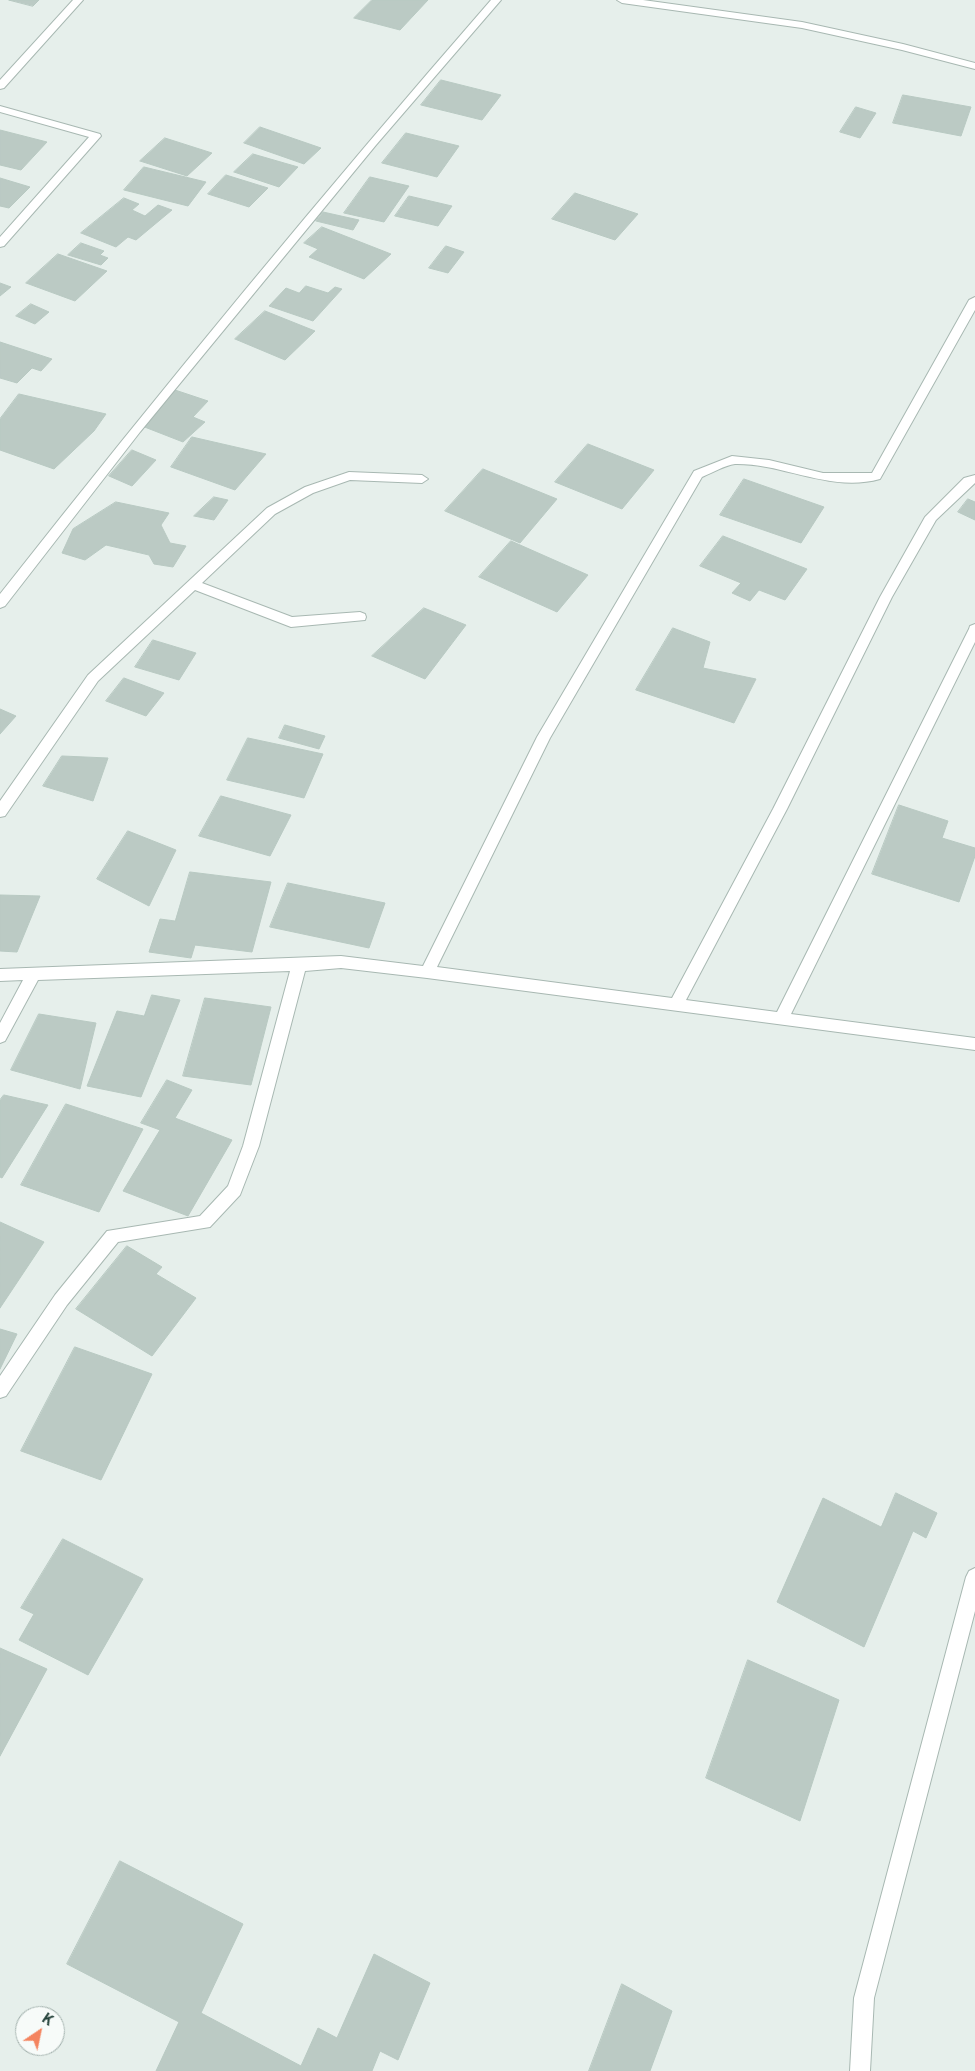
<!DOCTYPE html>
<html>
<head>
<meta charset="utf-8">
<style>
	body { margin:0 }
	#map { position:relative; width:975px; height:2071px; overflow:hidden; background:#e6efeb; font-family:"Public Sans",sans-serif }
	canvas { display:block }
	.north { position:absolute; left:15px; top:2006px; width:50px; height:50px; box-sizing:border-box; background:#f7fbf9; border:1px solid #a3b1ad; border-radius:50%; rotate:34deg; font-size:14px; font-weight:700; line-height:20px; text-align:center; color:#24423a }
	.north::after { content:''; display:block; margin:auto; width:18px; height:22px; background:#f4845f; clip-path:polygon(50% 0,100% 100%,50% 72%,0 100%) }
</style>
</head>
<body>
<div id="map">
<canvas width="975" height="2071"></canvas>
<div class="north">K</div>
</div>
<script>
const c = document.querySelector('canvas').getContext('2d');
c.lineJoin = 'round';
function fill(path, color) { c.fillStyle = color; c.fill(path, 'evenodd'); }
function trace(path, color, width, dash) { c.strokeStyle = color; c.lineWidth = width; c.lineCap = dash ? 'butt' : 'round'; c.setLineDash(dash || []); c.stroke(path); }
const building = new Path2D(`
	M9 0H39L33 6Z
	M372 0H428L400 30 354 18Z
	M441 80 501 95 482 120 421 105Z
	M903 95 971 107 961 136 893 123Z
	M856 107 876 113 860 138 840 132Z
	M260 127 321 148 304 164 244 143Z
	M0 130 47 142 21 170 0 165Z
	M406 133 459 146 437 177 382 163Z
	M165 138 212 153 187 176 140 161Z
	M253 154 298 167 279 187 234 172Z
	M144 167 206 182 188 206 124 190Z
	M226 175 268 188 249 207 208 194Z
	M370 177 409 186 384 222 344 213Z
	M0 178 30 187 9 208 0 206Z
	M575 193 638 214 615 240 552 219Z
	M409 196 452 206 438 226 395 216Z
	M124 198 139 204 132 210 145 216 158 205 172 210 136 240 128 237 116 247 81 233Z
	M323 212 359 220 353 230 316 221Z
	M322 227 391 254 364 279 309 257 318 249 304 243Z
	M81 243 104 251 100 255 108 258 101 265 68 255Z
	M446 246 464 252 448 273 429 268Z
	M58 254 107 271 75 301 26 283Z
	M0 283 11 287 0 296Z
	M306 286 328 293 335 287 342 289 313 321 269 306 286 288 299 293Z
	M31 304 49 312 35 324 16 316Z
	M265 311 315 331 285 360 235 339Z
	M0 342 52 359 41 371 32 368 17 383 0 378Z
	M175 390 208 401 193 417 205 422 183 442 142 426Z
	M19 394 106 414 94 431 54 469 0 450V419Z
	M192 437 266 454 235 490 171 467Z
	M588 444 654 470 622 509 555 482Z
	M132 450 156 460 132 486 109 476Z
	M483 469 557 499 520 543 445 511Z
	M744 479 824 507 801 543 720 515Z
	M214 497 228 500 214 520 194 516Z
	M968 499 975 502V520L958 512Z
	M116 502 169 513 161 525 170 543 186 546 173 567 154 564 149 555 106 545 85 560 62 553 73 529Z
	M723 536 807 569 785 600 759 590 750 601 732 593 741 583 700 566Z
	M511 541 588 575 557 612 479 577Z
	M424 608 466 625 425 679 372 656Z
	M673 628 710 642 703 668 756 679 734 723 636 690Z
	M153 640 196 653 179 680 135 667Z
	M124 678 164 693 146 716 106 701Z
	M0 709 16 716 0 734Z
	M285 725 325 736 319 749 279 738Z
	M248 738 323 754 304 798 227 780Z
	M62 756 108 758 93 801 43 786Z
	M221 796 291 815 270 856 199 836Z
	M899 805 948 821 942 838 975 848V856L959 902 872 874Z
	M128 831 176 850 149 906 97 879Z
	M190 872 271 882 252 952 195 945 191 958 149 952 160 919 175 921Z
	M288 883 385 903 369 948 270 927Z
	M0 895 40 896 17 952 0 951Z
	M152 995 180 1000 141 1097 87 1086 117 1011 144 1016Z
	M205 998 271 1007 251 1085 183 1076Z
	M39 1014 96 1023 80 1089 11 1070Z
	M167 1080 192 1090 175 1118 232 1140 188 1216 123 1191 160 1130 141 1123Z
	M4 1095 48 1105 2 1178 0 1177V1100Z
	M66 1104 143 1129 99 1212 21 1185Z
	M0 1222 44 1242 0 1308Z
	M127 1246 162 1267 156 1274 196 1298 152 1356 76 1309Z
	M0 1329 17 1334 0 1369Z
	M75 1347 152 1374 101 1480 21 1451Z
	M896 1493 937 1513 926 1538 913 1531 864 1647 777 1602 823 1498 881 1527Z
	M63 1539 143 1579 88 1675 19 1640 34 1614 21 1608Z
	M0 1648 47 1669 0 1756Z
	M748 1660 839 1700 800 1821 706 1778Z
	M120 1861 243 1924 201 2013 301 2066 318 2028 337 2038 374 1954 430 1983 398 2060 380 2051 372 2071H156L179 2022 67 1964Z
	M622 1984 672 2011 650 2071H589Z`);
fill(building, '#bbcac4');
trace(building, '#b8c9c2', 1);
const street = new Path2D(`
	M73 0H83L4 88 0 89V80Z
	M491 0H501L376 145 140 432 5 606 0 608V594C159 392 322 194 491 0Z
	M617 0H643L802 22 903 44 975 63V69L902 50 802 28 622 3Z
	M0 106 100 134 101 136 4 246 0 247V237L89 137 0 112Z
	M975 297V310L880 479C830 493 784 463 735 464 725 465 712 473 702 477L550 738 437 967 672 998 773 809 880 597 925 517 964 478 975 475V483L936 520 892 597 787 809 686 1000 777 1012 969 629 970 626 975 624V642L791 1014 975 1038V1050L427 978 341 968 305 971 259 1146 240 1195 210 1227 118 1242 67 1305 6 1396 0 1398V1376L55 1295 107 1231 200 1216 228 1186 243 1146 290 971 38 980 5 1041 0 1043V1023L23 980 0 981V969L341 956 423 966 537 737 694 471 732 456 769 460 823 473H872L969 300Z
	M349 472 422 475 428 479 422 483 350 480 313 493 275 514 202 583 292 617 360 612 365 614 366 617 365 620 291 627 195 590 98 681 5 816 0 817V801L88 675 267 508 305 487Z
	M975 1568V1611L874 1998 870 2071H850L854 1998 966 1577 969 1571Z`);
trace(street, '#a8b8b2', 2);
fill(street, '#fff');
</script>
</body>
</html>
